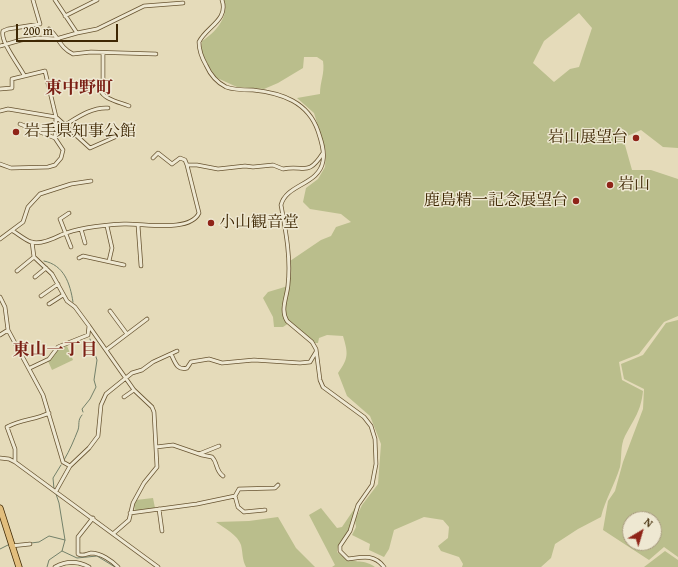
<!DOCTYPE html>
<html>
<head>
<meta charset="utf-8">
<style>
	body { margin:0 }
	#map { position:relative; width:678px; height:567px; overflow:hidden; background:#e5dbba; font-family:"Gentium Book Plus",serif }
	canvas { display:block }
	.north { position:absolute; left:622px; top:511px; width:40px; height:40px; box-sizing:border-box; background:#eee8d2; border:1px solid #a89b7f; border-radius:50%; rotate:38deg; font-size:11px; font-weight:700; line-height:16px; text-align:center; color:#3e2703 }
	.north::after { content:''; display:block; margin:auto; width:14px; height:18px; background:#8f2418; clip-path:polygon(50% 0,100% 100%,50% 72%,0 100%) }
	.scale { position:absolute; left:16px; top:24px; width:102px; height:18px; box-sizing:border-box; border:2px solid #3e2703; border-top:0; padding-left:5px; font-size:12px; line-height:14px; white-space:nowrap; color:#3e2703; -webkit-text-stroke:3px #eee8d2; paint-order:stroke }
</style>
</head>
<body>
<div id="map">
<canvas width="678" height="567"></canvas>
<div class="north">N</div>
<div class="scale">200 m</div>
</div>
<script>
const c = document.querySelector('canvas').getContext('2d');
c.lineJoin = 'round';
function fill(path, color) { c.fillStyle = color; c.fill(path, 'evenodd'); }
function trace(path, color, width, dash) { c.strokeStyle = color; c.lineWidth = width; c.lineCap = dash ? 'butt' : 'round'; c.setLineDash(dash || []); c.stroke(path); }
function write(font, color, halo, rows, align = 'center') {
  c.font = font + ' "Gentium Book Plus","Noto Serif JP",serif'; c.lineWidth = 3; c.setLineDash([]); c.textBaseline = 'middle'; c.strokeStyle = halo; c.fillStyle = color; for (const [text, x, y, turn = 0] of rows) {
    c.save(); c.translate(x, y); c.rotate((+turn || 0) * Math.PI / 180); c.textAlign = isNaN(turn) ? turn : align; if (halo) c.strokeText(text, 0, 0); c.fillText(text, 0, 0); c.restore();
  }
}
fill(new Path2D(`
	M224 0H678V148L663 147 641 130 623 138 632 170H651L678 179V316L664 322 639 354 619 362 622 380 643 391C641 411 634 419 625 436 620 446 622 457 620 467 615 484 605 500 601 517L578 529 555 544 551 558 541 567H462L463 564 459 557 441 551 438 546 448 538 449 527 443 520 424 517 394 530 389 549 384 557 369 550 370 544 352 535 356 527 355 520 362 505 378 484 381 444 370 416 347 396 338 373C349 358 348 353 343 336L327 335 319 338 318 343H313L289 323 283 327H274L273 317 263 298 268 292 288 286 290 261 321 240 331 236 336 227 351 222 341 214 310 209 303 202 306 188 318 179 325 167 326 152 314 113 297 98 320 94C320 81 325 74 323 61L317 57H304L303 68 278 83 264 89 237 87 215 77 201 52 202 41C215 33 230 16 224 0ZM579 13 592 28 579 67 570 69 554 82 533 63 544 41Z
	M678 320V557L664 547 649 560 603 530 608 501 615 491 623 462 643 409 644 389 624 379 621 364 643 355 666 323ZM630 519H654V543H630Z
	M67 346 73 360 52 370 48 361 59 349Z
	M363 496 349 530 338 546 337 552C355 567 361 557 375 567H332L335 565 309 515 321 508 337 528 342 527Z
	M153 498 155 508 135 511 134 504 136 500Z
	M278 517 296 548 315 567H246C242 560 243 553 241 545 238 535 224 528 216 522L249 521Z
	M665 551 678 560V567H644Z`), '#babe8c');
trace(new Path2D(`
	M44 261C64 265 70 283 73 302
	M83 412 82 409 90 399 96 387 94 380 97 360 90 339
	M64 460C70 450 74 440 78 430 80 424 77 421 82 415
	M54 489 53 478 61 465
	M56 494 59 503 65 540
	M31 543 39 542 49 536 65 540 62 551 77 558 97 556 115 567
	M0 549 8 545
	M47 567 49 560 62 551`), '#73806a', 1);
const street = new Path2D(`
	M222 0C229 20 206 27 199 42 199 51 202 58 206 65 210 74 216 82 226 87 234 90 244 90 253 90 282 93 308 102 318 131 321 140 325 151 323 161 319 185 286 184 281 205 286 232 291 258 288 285 287 297 280 310 287 321L312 342 316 349 320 380 323 387 364 417 371 426 375 439 376 464 372 485 358 505 350 531 340 546V551L348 559C363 557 374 554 384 567
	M65 16 97 0
	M49 29C59 37 59 47 73 54L91 52 156 54
	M77 33 97 29 144 6 183 3
	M0 46 21 40 39 38 56 39 77 33 55 0
	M103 54V84L100 90C105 100 119 102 129 106
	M24 75C18 64 0 41 3 31L8 29 40 24 33 0
	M0 89 12 88V79L45 71 56 117 55 138 63 150 61 158 55 165 48 167 11 168 0 164
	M0 111 8 109 56 117 90 148 115 137
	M20 124 55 138
	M65 125C78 117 92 107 108 108
	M187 165H197L218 169 245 166 253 167 273 165 283 169C304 164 307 178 323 153
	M69 213 60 219 71 247
	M138 225 141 266
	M107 226 112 248 109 261
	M81 229 85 243
	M13 231C18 234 25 240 31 242 40 245 53 239 61 235 80 227 103 225 124 224 143 223 190 233 199 213L187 165 185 160 180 158 172 164 158 153 153 158
	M0 239 23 222 28 207 40 194 71 184 91 181
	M32 242 34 257 52 274 67 301 75 307 89 326 134 390 152 407 154 412 157 467 144 483 133 503 129 520 114 533
	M79 258 83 256 124 265
	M17 271 34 257
	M35 277 46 268
	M41 296 58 284
	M0 297 5 307 8 330
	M49 304 63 295
	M110 311 127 334
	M0 335 8 330 43 395 63 462 70 466
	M106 350 147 319
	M171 354C175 362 177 371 187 368L191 362 209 359 222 363 254 360 300 363 310 362 316 352
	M30 368 49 359 58 347 88 335 89 326
	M124 397 134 390
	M156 447 173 445 202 455 212 457C218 463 215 470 223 476
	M199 454 219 446
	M0 458 9 459 15 462 158 567
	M15 462V449L7 427C21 419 35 420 49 413
	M56 491 70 466 89 448 98 436 101 405 106 394 132 373 142 370 153 362 177 351
	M235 496 238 507 244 512 265 510
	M159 509 162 531
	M130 513 197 504 235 496 239 489 275 488 278 485
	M93 518 78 537V554C83 557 86 554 91 553 101 553 112 561 118 567
	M11 546 30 544
	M55 567C66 561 78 561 89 567`);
const highway = new Path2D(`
	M0 508 19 567`);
trace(street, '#685431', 4.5);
trace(highway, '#3e2703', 7);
trace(street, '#eee8d2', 3);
trace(highway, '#e2be7d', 5.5);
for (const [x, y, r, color] of [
	[16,132,4,"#8f2418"],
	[636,138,4,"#8f2418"],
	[610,185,4,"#8f2418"],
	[576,201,4,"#8f2418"],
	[211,223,4,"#8f2418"]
]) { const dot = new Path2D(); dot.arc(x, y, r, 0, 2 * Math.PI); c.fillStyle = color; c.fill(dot); trace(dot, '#eee8d2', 1.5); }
write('16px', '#3e2703', '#eee8d2', [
	["岩手県知事公館",24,132],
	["岩山展望台",628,138,"right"],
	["岩山",618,185],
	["鹿島精一記念展望台",568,201,"right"],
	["小山観音堂",219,223]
], 'left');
write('bold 17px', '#7a1f14', '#eee8d2', [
	["東中野町",79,89],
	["東山一丁目",55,351]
]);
</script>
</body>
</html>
